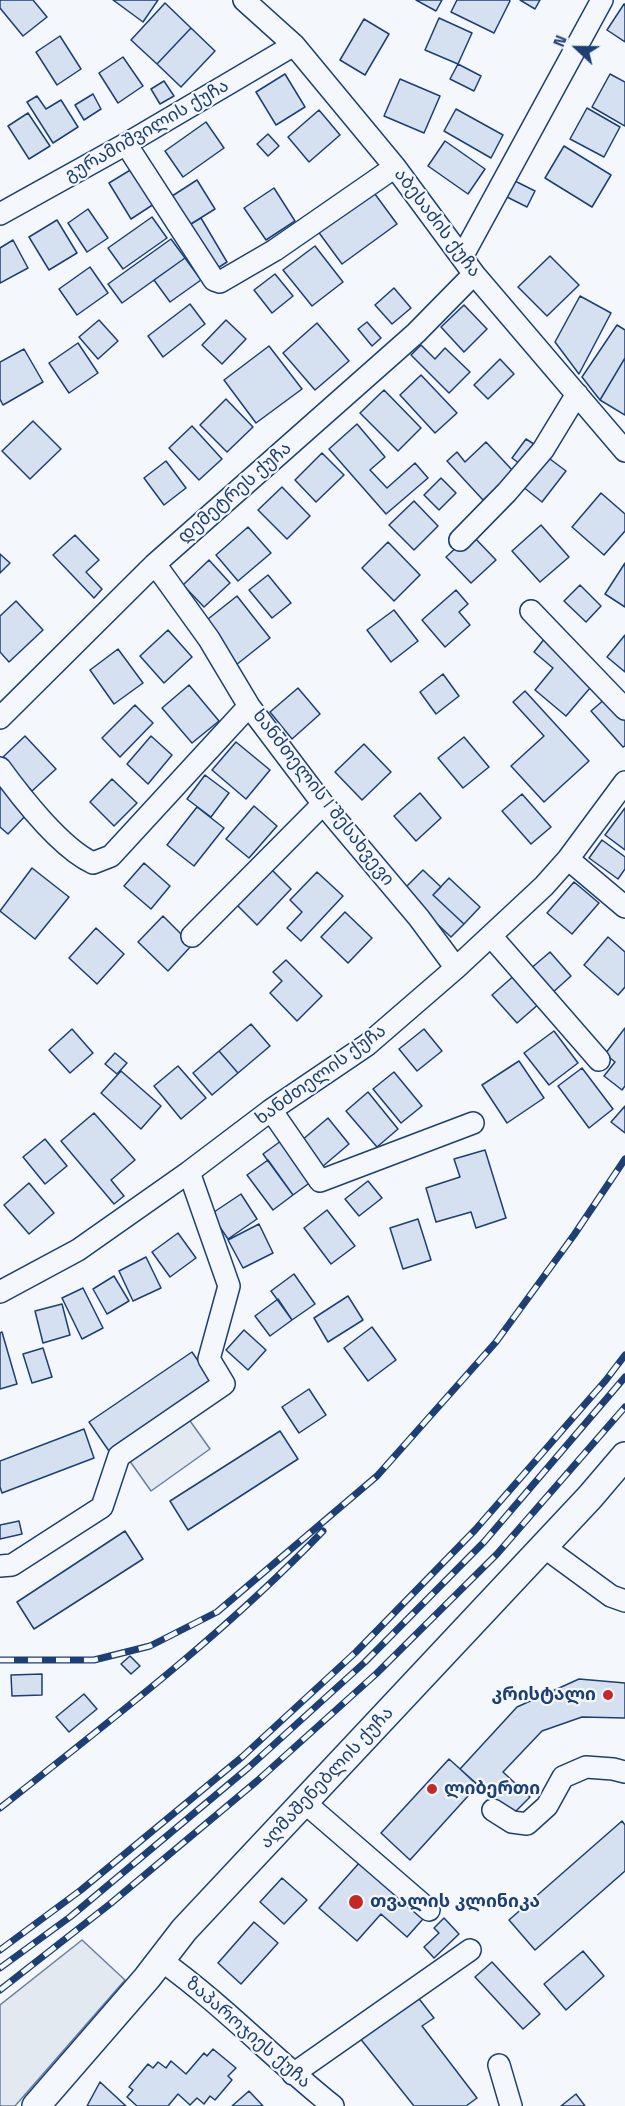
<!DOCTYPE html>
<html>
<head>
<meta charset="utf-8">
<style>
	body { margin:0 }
	#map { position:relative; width:625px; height:2106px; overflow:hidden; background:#f4f7fb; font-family:"Space Grotesk",sans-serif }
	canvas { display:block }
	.north { position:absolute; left:547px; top:18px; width:60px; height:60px; -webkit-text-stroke:4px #f4f7fb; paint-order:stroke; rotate:292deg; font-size:16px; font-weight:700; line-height:24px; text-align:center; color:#1d3f73 }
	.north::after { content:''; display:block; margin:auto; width:21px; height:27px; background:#1d3f73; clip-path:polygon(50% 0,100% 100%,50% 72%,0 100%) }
</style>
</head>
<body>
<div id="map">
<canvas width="625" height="2106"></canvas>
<div class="north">N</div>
</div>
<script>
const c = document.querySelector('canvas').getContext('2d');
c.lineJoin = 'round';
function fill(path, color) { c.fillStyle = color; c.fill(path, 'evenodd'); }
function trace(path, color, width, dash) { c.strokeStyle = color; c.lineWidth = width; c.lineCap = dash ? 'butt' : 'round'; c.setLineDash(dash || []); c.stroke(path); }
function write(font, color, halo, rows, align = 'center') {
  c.font = font + ' "Space Grotesk","Noto Sans Georgian",sans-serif'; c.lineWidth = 4.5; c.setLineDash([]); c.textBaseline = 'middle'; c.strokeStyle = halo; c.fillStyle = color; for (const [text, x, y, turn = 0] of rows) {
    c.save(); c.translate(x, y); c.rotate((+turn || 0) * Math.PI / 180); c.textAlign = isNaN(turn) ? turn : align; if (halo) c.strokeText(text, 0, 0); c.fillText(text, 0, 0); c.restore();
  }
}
const green = new Path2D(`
	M188 1418 210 1449 151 1491 129 1460Z
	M82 1940 125 1980 15 2106H0V2005Z`);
fill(green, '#e3e9f0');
trace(green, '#687fa3', 1.5);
const building = new Path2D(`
	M0 0H33L47 17 23 36 0 8Z
	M113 0H158L143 22Z
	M416 0H442L436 11Z
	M457 0H509L510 1 494 33 451 12Z
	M520 0H540L535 9Z
	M165 3 191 28 157 64 131 40Z
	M624 4H625V42L607 30Z
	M439 18 472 33 458 64 425 50Z
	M364 19 389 34 365 75 340 60Z
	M191 28 215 51 181 87 157 64Z
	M60 36 81 69 57 85 36 52Z
	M123 57 143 86 118 103 99 73Z
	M458 64 481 76 474 91 450 79Z
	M285 74 305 107 276 125 256 92Z
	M610 74 625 82V126L592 107Z
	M400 79 440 96 424 133 384 116Z
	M164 81 174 96 160 104 151 89Z
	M93 94 101 109 84 120 75 105Z
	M37 96 46 109 61 100 78 127 53 143 27 102Z
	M587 108 620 127 604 157 570 139Z
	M456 109 503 135 491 158 444 131Z
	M319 110 340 135 309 162 288 137Z
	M28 113 50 146 29 159 8 126Z
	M206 122 224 148 183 177 165 151Z
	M268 134 279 146 268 156 257 144Z
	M445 141 485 169 468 194 428 166Z
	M564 146 611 175 592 207 545 178Z
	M132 169 154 204 131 219 109 183Z
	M197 180 215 209 186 227 169 198Z
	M515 181 535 191 527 207 507 197Z
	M274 188 295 221 266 240 244 208Z
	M372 190 397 224 342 264 317 230Z
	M88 209 108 238 87 252 68 223Z
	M152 217 167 238 123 269 108 248Z
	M201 218 227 262 213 271 186 227Z
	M57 220 77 253 49 270 29 237Z
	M171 239 185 258 122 303 108 284Z
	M13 240 28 268 0 283V248Z
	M315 246 343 282 312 306 283 270Z
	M550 256 579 285 547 316 518 287Z
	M185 258 201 280 170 302 154 280Z
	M90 267 108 293 77 315 59 289Z
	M275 274 293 296 272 313 254 290Z
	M394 288 411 308 392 324 375 305Z
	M580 296 611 313 579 374 555 342Z
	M190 304 205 324 163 357 148 336Z
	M464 305 487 329 464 352 441 327Z
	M99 320 118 341 98 359 79 337Z
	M226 320 246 339 222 364 202 345Z
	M367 322 381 338 372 346 358 329Z
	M317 323 349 361 315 390 283 353Z
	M617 325 625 330V358L600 400 582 377Z
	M78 343 98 373 69 393 49 363Z
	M421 345 435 359 445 348 470 372 449 393 411 355Z
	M269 346 302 389 256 423 224 380Z
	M24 349 43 382 3 405 0 399V362Z
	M625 358V415L600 400Z
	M500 359 514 374 488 399 474 385Z
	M421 375 457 413 435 433 400 395Z
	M384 390 421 428 398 451 360 413Z
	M226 399 253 427 227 452 200 425Z
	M33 421 61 449 30 479 2 451Z
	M357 424 385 457 370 470 387 488 415 463 428 478 386 514 329 449Z
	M192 426 222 459 199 480 169 448Z
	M526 439 537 446 523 466 512 458Z
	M486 442 514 472 483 500 447 461 457 452 465 462Z
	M322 453 344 475 316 502 295 480Z
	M546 456 566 471 542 502 522 486Z
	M166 461 186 488 164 505 144 478Z
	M441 478 456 493 439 510 424 495Z
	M282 487 310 516 287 539 258 510Z
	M601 493 625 514V531L604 555 572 527Z
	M414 501 438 526 414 550 389 525Z
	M541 525 569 557 540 582 512 551Z
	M248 527 271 553 238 581 216 555Z
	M471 534 496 560 471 583 446 557Z
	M75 535 99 560 86 572 102 589 94 598 53 555Z
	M388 542 420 575 394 601 362 568Z
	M0 554 10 563 0 573Z
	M209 560 230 583 204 607 183 585Z
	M625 563V607L605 594Z
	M268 575 291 603 272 618 249 590Z
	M580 585 601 606 586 622 564 601Z
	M456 590 468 604 459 612 470 625 445 647 422 620Z
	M237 596 270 638 236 665 203 623Z
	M16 601 43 630 9 662 0 652V616Z
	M394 610 418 641 391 662 367 630Z
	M168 630 192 657 164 683 140 656Z
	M625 635V672L607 657Z
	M545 638 596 681 566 716 535 690 553 668 534 652Z
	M118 649 143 683 114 704 90 670Z
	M443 674 459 696 436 714 420 692Z
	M189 685 219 721 192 743 162 708Z
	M298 688 320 714 292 739 270 712Z
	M525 691 589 761 544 802 511 766 544 736 513 702Z
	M606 698 625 720V746L623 747 591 711Z
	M135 705 153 723 120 757 102 738Z
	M25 736 56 769 32 791 2 758Z
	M151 736 172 755 148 784 127 764Z
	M464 737 489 767 463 788 438 758Z
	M236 742 270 770 246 799 212 770Z
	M364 744 391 772 362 800 335 772Z
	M205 775 229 793 211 817 187 799Z
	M112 779 137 803 114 826 90 802Z
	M0 785 29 812 8 834 0 827Z
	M420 793 441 818 416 841 394 816Z
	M522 794 551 827 531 844 502 811Z
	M254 806 277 826 249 858 226 839Z
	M197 807 224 828 194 866 167 845Z
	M625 808V850L605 835Z
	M602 840 625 857V869L618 879 589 858Z
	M144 863 170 886 151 909 124 886Z
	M32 868 69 897 35 939 0 911Z
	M271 869 291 889 257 925 237 905Z
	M423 870 441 887 433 895 464 924 451 937 402 891Z
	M317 872 343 896 301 941 287 928 302 912 290 900Z
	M449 878 480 907 464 924 433 895Z
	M574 882 599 903 572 934 547 913Z
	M345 912 372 938 348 963 321 937Z
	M163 916 192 945 168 971 138 942Z
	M96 928 124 954 97 984 69 958Z
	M608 937 625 952V987L618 995 584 965Z
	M550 952 571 976 551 994 529 970Z
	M286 960 322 996 297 1021 270 993 282 981 273 972Z
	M516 974 540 1003 517 1023 492 995Z
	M251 1024 270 1046 238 1073 219 1051Z
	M625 1028V1086L622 1090 604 1076 615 1062 605 1054Z
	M72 1029 93 1053 70 1073 49 1050Z
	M424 1029 442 1051 417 1071 399 1049Z
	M554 1031 578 1063 549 1085 524 1053Z
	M219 1051 238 1073 212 1095 193 1073Z
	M115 1053 127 1063 117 1074 105 1064Z
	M519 1061 544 1098 507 1123 482 1085Z
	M178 1066 206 1098 181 1119 154 1086Z
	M582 1068 613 1109 589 1128 558 1086Z
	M121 1071 161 1106 141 1129 101 1093Z
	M394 1072 422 1106 401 1123 373 1089Z
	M368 1092 398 1129 377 1147 346 1111Z
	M625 1106V1133L611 1122Z
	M94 1113 135 1160 111 1180 124 1196 114 1204 61 1141Z
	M328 1118 349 1144 322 1167 301 1141Z
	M285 1138 315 1179 293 1195 263 1154Z
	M45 1139 67 1166 45 1184 23 1157Z
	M485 1150 506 1218 476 1228 471 1212 436 1222 426 1188 460 1177 454 1159Z
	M268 1160 293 1195 273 1210 247 1175Z
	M368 1181 382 1198 359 1216 345 1199Z
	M29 1183 54 1213 29 1234 4 1205Z
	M241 1194 257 1219 228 1239 211 1214Z
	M327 1210 355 1246 331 1264 304 1228Z
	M418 1219 431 1260 403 1269 390 1228Z
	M259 1224 273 1253 243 1268 228 1240Z
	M178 1233 196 1258 170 1277 152 1252Z
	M146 1257 161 1288 133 1301 119 1271Z
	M294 1274 315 1304 292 1320 271 1291Z
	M114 1276 129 1301 107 1314 93 1289Z
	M83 1288 103 1328 82 1339 62 1298Z
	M348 1296 363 1320 328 1342 314 1318Z
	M278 1299 292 1320 270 1336 255 1316Z
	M62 1304 70 1335 43 1343 35 1311Z
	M372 1327 396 1360 368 1381 344 1348Z
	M244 1330 266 1350 248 1370 226 1350Z
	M2 1332 17 1384 0 1389V1333Z
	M43 1348 52 1377 32 1383 23 1354Z
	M192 1352 214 1384 111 1454 89 1422Z
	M309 1389 326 1415 299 1433 282 1407Z
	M84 1429 94 1458 2 1493 0 1487V1461Z
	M280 1431 298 1459 188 1530 170 1501Z
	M19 1521 22 1534 0 1539V1525Z
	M125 1531 143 1559 34 1629 17 1602Z
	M130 1656 140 1666 131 1674 121 1664Z
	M42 1674V1695L12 1696 11 1675Z
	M579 1679 625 1683V1718L582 1717 542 1731 503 1772 530 1797 511 1816 460 1769 517 1707Z
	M84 1694 97 1709 69 1732 56 1717Z
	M449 1759 478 1785 410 1860 381 1833Z
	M622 1821 625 1825V1871L535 1950 509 1920Z
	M360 1862 423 1919 407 1937 381 1914 357 1941 319 1908Z
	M282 1878 307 1900 284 1924 260 1902Z
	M444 1918 459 1934 434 1958 424 1947 439 1933 434 1928Z
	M254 1922 278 1943 241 1984 218 1963Z
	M583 1951 604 1976 566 2010 544 1984Z
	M492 1962 540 2014 523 2029 475 1977Z
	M413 1991 434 2018 422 2026 477 2098 466 2106H414L359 2037Z
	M213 2049 236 2068 228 2076 232 2080 215 2100 210 2096 204 2104 197 2098 190 2105 178 2094 168 2106H137L127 2097 133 2090 129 2087 148 2064 153 2068 158 2062 166 2068 171 2061 186 2074 204 2053 207 2056Z
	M100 2082 126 2106H87Z
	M249 2091 263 2106H232Z
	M576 2094 585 2106H561Z`);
fill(building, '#d5e0f0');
trace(building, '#1d3f73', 1.5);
const minor = new Path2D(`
	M244 0 294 45 395 167 474 274 625 451
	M126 144 214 280 220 282 275 250 395 167
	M0 214 126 144 294 45
	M462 257 602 0
	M460 540 507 492 543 450 577 394
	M155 564 209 639 249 706 323 804 419 918 456 968
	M531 611 625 709
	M0 718 155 564 416 333 474 274
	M0 768C21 797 61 848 93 863L111 856 249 706
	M568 859 625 907
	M192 936 323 804
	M491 936 599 1060
	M271 1110 320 1181 473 1123
	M0 1292 78 1250 189 1172 271 1110 367 1045 456 968 544 886 568 859 625 782
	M544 1547 611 1596 625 1601
	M0 1566 12 1565 102 1507 119 1456 224 1384 209 1359 229 1286 189 1172
	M304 1802 429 1910
	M493 1810 512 1822 527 1824 547 1806 563 1777 586 1767 613 1769 625 1772
	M162 1961C222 2004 274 2059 333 2106
	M499 2065 511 2106
	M293 2074 470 1950`);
const major = new Path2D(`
	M36 2106 147 1978 184 1930 590 1497 625 1456`);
trace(minor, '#1d3f73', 24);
trace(major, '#1d3f73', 30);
trace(minor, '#f4f7fb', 21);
trace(major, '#f4f7fb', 27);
const rail = new Path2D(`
	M0 1660H94L150 1646 217 1612 377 1476 496 1342 574 1235 625 1159
	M0 1808C111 1720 224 1634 323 1531
	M0 1950 81 1890 242 1757 356 1652 475 1530 606 1380 625 1355
	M0 1968 70 1917 248 1768 365 1662 484 1542 625 1377
	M0 1990 110 1904 257 1781 376 1674 497 1554 625 1407`);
trace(rail, '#1d3f73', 7);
trace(rail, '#f4f7fb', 4.5, [14]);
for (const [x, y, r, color] of [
	[608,1695,6,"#c62828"],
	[432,1789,6,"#c62828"],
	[356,1902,8,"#c62828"]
]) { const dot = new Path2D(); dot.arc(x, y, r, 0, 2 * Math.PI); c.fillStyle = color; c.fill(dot); trace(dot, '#f4f7fb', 2); }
write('18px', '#1d3f73', '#f4f7fb', [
	["გურამიშვილის ქუჩა",147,131,-30],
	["აბესაძის ქუჩა",437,223,53],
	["დემეტრეს ქუჩა",235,493,-41],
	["ხანძთელის I შესახვევი",323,798,52],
	["ხანძთელის ქუჩა",321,1075,-36],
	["აღმაშენებლის ქუჩა",327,1778,-47],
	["ზაპაროჯიეს ქუჩა",248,2033,41]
]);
write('bold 18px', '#1d3f73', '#f4f7fb', [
	["კრისტალი",596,1695,"right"],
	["ლიბერთი",444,1789],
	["თვალის კლინიკა",370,1902]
], 'left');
</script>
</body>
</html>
